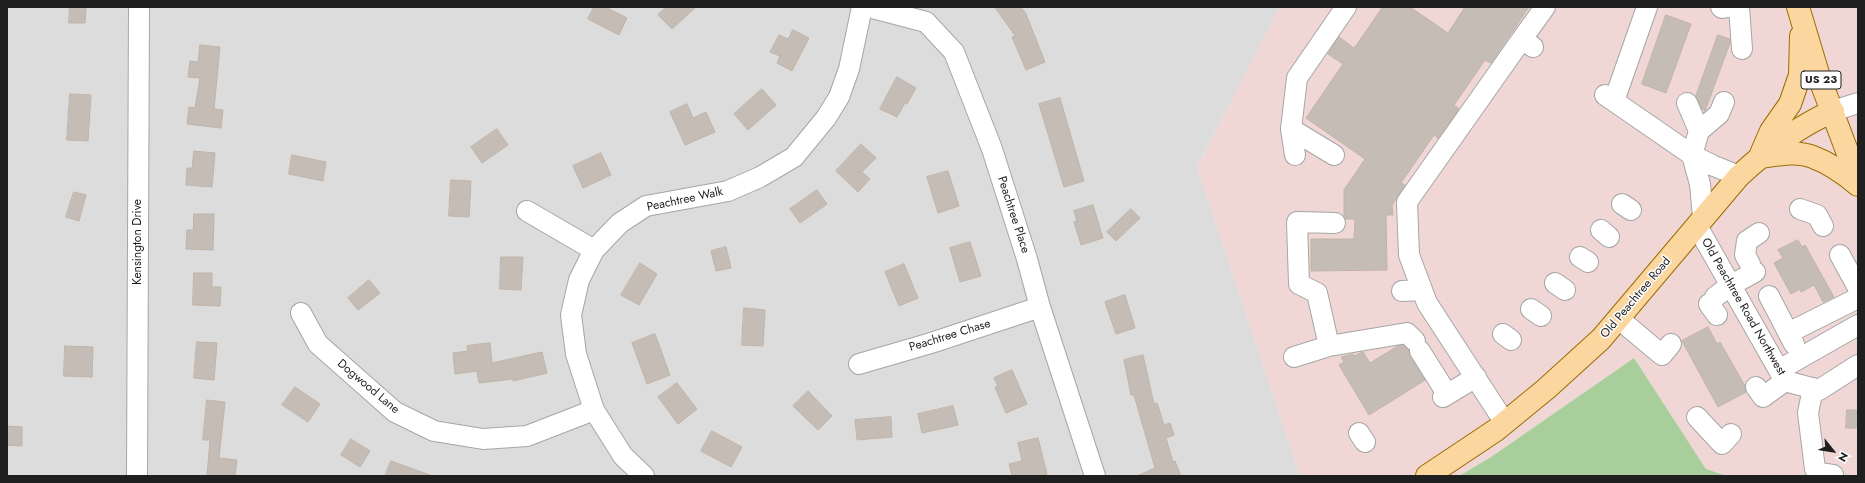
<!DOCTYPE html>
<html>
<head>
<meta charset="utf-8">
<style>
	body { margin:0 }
	#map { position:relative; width:1865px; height:483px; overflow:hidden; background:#f0ede5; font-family:Jost,sans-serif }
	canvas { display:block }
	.frame { position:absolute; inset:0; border:8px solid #1f1f1f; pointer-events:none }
	.north { position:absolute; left:1813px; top:431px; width:40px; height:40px; -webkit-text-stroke:3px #fff; paint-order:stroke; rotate:120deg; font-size:11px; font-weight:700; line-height:16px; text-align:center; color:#1f1f1f }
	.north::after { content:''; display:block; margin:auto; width:14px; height:18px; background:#1f1f1f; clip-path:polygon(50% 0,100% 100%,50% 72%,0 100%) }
</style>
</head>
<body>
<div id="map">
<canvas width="1865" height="483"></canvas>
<div class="frame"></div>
<div class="north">N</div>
</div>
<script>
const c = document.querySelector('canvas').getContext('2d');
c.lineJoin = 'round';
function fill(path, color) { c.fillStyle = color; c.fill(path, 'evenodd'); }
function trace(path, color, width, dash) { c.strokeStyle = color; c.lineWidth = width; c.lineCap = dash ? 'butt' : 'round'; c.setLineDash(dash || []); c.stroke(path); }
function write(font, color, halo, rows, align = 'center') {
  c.font = font + ' Jost,sans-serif'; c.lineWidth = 3; c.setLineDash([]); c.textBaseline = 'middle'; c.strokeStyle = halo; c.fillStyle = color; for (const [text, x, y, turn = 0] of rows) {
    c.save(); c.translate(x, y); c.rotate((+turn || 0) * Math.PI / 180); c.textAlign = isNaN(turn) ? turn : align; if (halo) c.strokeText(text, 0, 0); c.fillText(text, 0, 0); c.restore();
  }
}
fill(new Path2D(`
	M7 7H1280L1197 167 1300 476H7Z`), '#dddcdc');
fill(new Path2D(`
	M1280 7H1858V476H1727L1706 469 1634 358 1491 457 1459 476H1300L1197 167Z`), '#f0d7d5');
fill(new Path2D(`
	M1634 358 1706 469 1727 476H1459L1491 457Z`), '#a8cf9b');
const building = new Path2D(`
	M70 7H86L85 23H69Z
	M594 7H605L627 18 619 35 588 19Z
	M666 7H696L672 29 658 15Z
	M995 7H1021L1026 14 1045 62 1026 70 1012 37 1015 36Z
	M1383 7H1410L1448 33 1465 7H1529L1491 63 1485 60 1454 105 1459 109 1438 138 1434 135 1401 183 1405 185 1392 205 1393 215H1386L1387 270 1311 271V239H1354L1355 219H1346L1344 216V190L1365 159 1306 118 1343 64 1328 54 1339 37 1354 48Z
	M1666 15 1691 24 1666 93 1642 84Z
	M793 30 809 38 792 71 777 63 780 56 770 52 779 35 788 39Z
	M1718 35 1730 39V43L1705 111 1702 109 1696 96Z
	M200 45 220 47 214 109 223 110 221 128 187 124 189 107 195 108 200 78 188 77 190 61 198 62Z
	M897 77 916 88 907 104 905 103 897 117 880 109Z
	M762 89 776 105 748 130 734 114Z
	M70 94 91 95 88 141 67 140Z
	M1060 98 1084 181 1064 187 1039 104Z
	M687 104 693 118 706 112 715 132 685 145 670 112Z
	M497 129 508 145 482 163 471 147Z
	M861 144 876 158 862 172 870 179 858 192 836 171Z
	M194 151 215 153 212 187 186 185 187 168H192Z
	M601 153 611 175 583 188 573 166Z
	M292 155 326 162 323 181 289 174Z
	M948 171 959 206 938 213 927 177Z
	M451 180 471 181 469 217 449 216Z
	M817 190 827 204 800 223 790 209Z
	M74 192 86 195 79 221 66 217Z
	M1093 205 1103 238 1081 245 1074 222 1077 221 1074 211Z
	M1131 209 1140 218 1116 241 1107 232Z
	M194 214H214L213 250 186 249 187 230H193Z
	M1798 240 1802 247 1805 245 1834 297 1823 302 1814 285 1801 292 1800 289 1791 294 1774 263 1783 258 1778 250Z
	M970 242 981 276 960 282 950 248Z
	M726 247 731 268 716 271 711 251Z
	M501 257H523L521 290 500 289Z
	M640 263 657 274 639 305 621 295Z
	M904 264 918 298 899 306 885 272Z
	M194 273H212V287H221L220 306 193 305Z
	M369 280 380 293 358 310 348 298Z
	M1125 295 1135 328 1116 334 1105 302Z
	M744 308 765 310 763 346 742 345Z
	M1708 327 1717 344 1720 342 1745 386 1746 392 1718 407 1682 341Z
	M655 334 670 375 647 384 632 343Z
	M197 342 217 343 214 380 194 378Z
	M490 343 492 363 542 352 547 373 513 381V379L479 383 477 371 455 374 453 353 468 351 467 346Z
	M1403 345 1409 350 1410 357 1425 380 1369 415 1339 365 1344 362 1341 357 1353 354 1354 356 1363 352 1370 363 1398 346Z
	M65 346 93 347 92 377 64 376Z
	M1143 355 1154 404 1157 403 1164 425 1170 423 1174 435 1166 438 1173 462 1175 461 1181 476H1137L1155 468 1134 395H1131L1124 360Z
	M1012 370 1027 404 1006 413 995 387 998 386 994 378Z
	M677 383 697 409 678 424 658 397Z
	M295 387 320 404 308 422 282 405Z
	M808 391 832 416 818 430 793 406Z
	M207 400 225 402 219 458 237 460 235 476H207L210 440H203Z
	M953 406 958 425 922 433 918 414Z
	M1847 410H1858V428H1846Z
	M891 417 892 437 857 440 855 420Z
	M7 426 22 427V446L7 445Z
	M712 431 742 447 731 467 701 451Z
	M1038 438 1047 474 1037 476H1012L1009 464 1022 461 1018 443Z
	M351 439 370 451 360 467 341 455Z
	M391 461 430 475V476H385Z`);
fill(building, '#c4bcb5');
trace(building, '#c1b4a8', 1);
const minor = new Path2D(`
	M869 7 926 22 954 52 992 149 1027 259 1040 307 1095 476
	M1721 7 1722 8 1728 7
	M1739 7 1742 49
	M1522 39 1545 7
	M1605 95 1692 155 1714 166 1739 176
	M1614 101 1647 7
	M1687 103 1699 131 1692 155 1700 184 1703 217
	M1833 111 1858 103
	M1291 129 1334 155
	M1699 131 1719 114 1724 102
	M1295 155 1291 129 1297 78 1346 7
	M1622 204 1631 210
	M1800 209 1817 215 1823 226
	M527 211 594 250
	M1697 226 1785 381 1819 390 1858 365
	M1601 230 1609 237
	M1840 255 1858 288
	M1580 257 1588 262
	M1750 264 1745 255 1747 241 1759 233
	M1555 283 1565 290
	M1402 291 1422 290
	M1769 296 1794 344
	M1715 297 1731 285 1755 272
	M1709 304 1717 315
	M1531 309 1541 316
	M301 313 318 344 395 412 434 431 483 439 527 436 594 410
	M1619 319 1662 355 1671 344
	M1788 333 1858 298
	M1503 334 1511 340
	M1329 346 1317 293 1299 284 1297 222 1335 223
	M1420 351 1447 394
	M1294 357 1329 346 1407 333 1415 341
	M859 364 931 343 1040 307
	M1779 370 1858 325
	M1756 387 1763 397 1785 381
	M1813 388 1808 413 1815 469 1819 473 1833 475
	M1443 397 1476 377
	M1697 417 1722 444 1731 434
	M1505 423 1427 303 1409 255 1407 202 1522 39 1533 47
	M1359 433 1365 442
	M137 476 139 7
	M644 476 623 456 594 410 576 354 571 315 579 280 594 250 620 223 646 206 728 191 760 177 794 157 826 118 839 97 849 69 862 7`);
const major = new Path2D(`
	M1798 7 1819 77 1858 180
	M1761 154 1771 131 1790 104 1800 75 1801 36
	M1760 157C1776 155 1797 150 1813 157 1829 163 1845 174 1858 185
	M1427 476 1496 430 1546 389 1601 339 1739 176C1768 149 1797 127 1833 111`);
trace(minor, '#a6a6a6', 22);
trace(major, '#996d01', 24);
trace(minor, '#fff', 20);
trace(major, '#fbd79f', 22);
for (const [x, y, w] of [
	[1821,80,40]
]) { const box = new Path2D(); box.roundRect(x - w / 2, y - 9, w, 18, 3); c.fillStyle = '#fff'; c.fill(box); trace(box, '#1f1f1f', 1); }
write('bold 11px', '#1f1f1f', null, [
	["US 23",1821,80]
]);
write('12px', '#1f1f1f', '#fff', [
	["Peachtree Walk",685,200,-12],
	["Peachtree Place",1013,215,72],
	["Kensington Drive",138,242,-90],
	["Old Peachtree Road",1636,298,-50],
	["Old Peachtree Road Northwest",1743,307,60],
	["Peachtree Chase",950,336,-17],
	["Dogwood Lane",368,387,40]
]);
</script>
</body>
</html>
